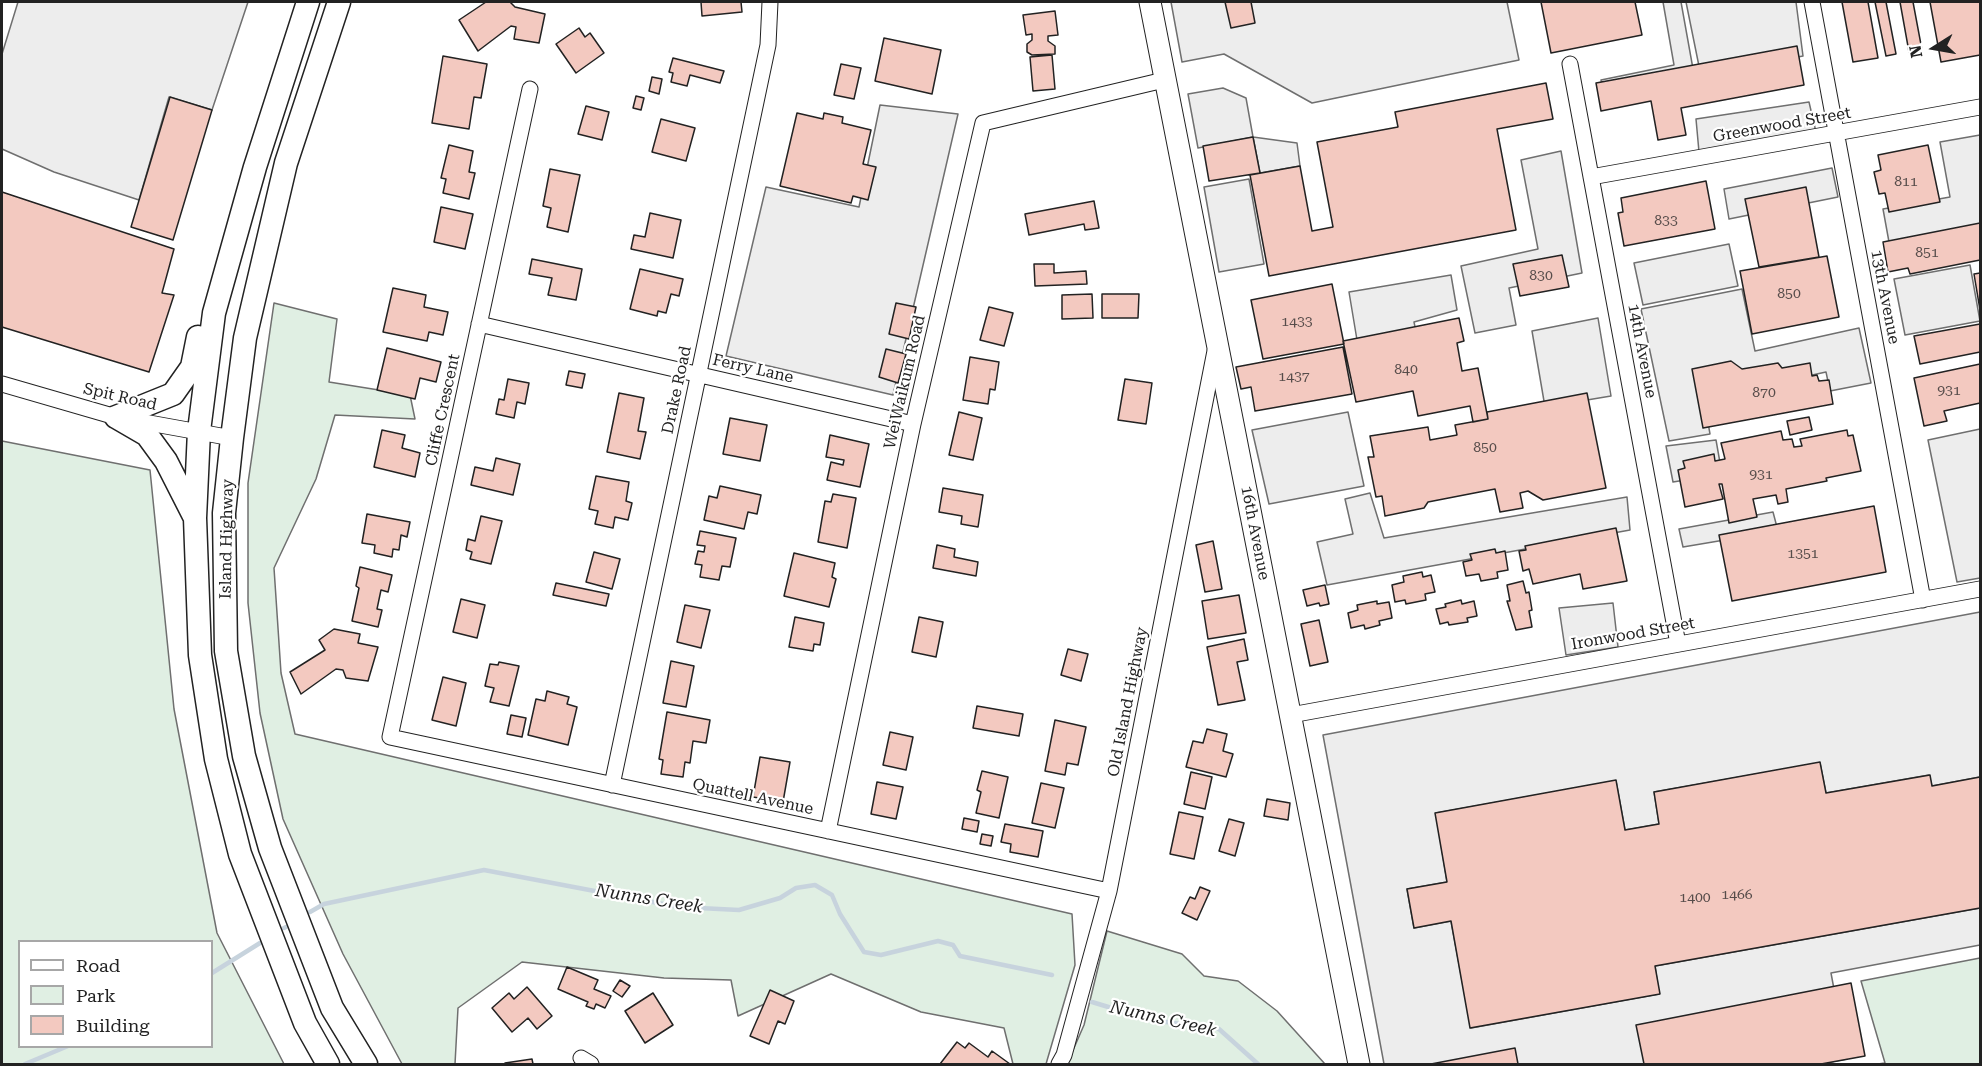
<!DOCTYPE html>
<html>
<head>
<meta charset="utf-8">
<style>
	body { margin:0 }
	#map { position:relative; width:1982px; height:1066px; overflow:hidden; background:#fff; font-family:"Roboto Serif",serif }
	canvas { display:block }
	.frame { position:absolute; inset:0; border:3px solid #222; pointer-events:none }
	.legend { position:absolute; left:18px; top:940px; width:195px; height:108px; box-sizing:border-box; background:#fff; border:2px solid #a7a7a7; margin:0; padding:8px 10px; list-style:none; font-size:18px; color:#222 }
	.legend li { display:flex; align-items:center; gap:12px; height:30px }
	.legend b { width:30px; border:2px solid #a7a7a7 }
	.north { position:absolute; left:1904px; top:18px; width:60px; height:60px; -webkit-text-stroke:4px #fff; paint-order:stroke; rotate:259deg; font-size:16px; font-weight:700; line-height:24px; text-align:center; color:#222 }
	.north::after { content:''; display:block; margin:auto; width:21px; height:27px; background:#222; clip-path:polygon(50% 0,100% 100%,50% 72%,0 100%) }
</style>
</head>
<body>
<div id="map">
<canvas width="1982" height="1066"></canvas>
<div class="frame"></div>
<ul class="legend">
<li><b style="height:8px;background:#fff"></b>Road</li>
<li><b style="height:16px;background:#e0efe3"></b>Park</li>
<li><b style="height:16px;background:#f3c9c0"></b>Building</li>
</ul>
<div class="north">N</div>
</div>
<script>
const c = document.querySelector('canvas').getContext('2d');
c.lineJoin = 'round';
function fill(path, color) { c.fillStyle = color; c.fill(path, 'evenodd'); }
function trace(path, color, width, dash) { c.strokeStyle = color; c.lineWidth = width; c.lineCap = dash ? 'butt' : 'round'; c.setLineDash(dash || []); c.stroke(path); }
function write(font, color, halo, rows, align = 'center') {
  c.font = font + ' "Roboto Serif",serif'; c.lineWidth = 4.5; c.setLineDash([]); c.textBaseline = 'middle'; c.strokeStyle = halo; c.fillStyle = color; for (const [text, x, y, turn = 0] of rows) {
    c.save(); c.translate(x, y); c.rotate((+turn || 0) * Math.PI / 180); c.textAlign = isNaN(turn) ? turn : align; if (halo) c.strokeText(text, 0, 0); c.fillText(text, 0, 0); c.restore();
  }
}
const green = new Path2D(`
	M274 303 337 319 329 382 410 395 415 419 335 415 316 479 274 568 281 673 295 734 1072 914 1075 965 1046 1064H1013L1004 1028 921 1012 831 974 738 1016 731 980 664 978 522 962 458 1008 455 1064H402L343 954 283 819 260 713 248 603V483Z
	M2 441 150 470 174 709 217 933 284 1064H2ZM20 942H212V1046H20Z
	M1107 931 1182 954 1204 976 1238 981 1277 1011 1325 1064H1067L1084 1025Z
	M1980 958V1064H1878L1885 1063 1861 981Z`);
fill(green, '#e0efe3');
trace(green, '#6f6f6f', 1.5);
const parking = new Path2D(`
	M18 2H248L212 110 169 97 139 200 54 172 2 149V54Z
	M1171 2H1507L1519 60 1312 103 1224 54 1182 62Z
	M1663 2H1681L1695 80 1605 97 1601 80 1674 65Z
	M1686 2H1796L1803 56 1701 76Z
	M1223 88 1246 98 1253 137 1297 143 1300 166 1260 173 1253 137 1198 148 1188 94Z
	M1809 102 1816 132 1699 152 1696 119Z
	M880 105 958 114 893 395 726 356 766 187 859 207Z
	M1980 135V226L1889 242 1883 209 1950 197 1940 142Z
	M1561 151 1582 273 1509 288 1516 325 1475 333 1461 266 1538 249 1521 160Z
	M1832 168 1838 197 1729 219 1724 189Z
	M1249 179 1264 264 1219 272 1204 187Z
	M1729 244 1738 286 1643 305 1634 263Z
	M1970 265 1980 321 1905 335 1894 279Z
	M1451 275 1457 310 1414 322 1419 346 1360 358 1349 292Z
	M1742 289 1755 351 1859 328 1871 383 1830 391 1826 372 1803 377 1701 383 1710 434 1669 441 1641 309Z
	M1598 318 1611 396 1545 407 1532 331Z
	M1348 412 1364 486 1269 504 1252 430Z
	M1980 429V578L1957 582 1928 440Z
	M1716 440 1722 474 1673 482 1666 446Z
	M1370 493 1384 538 1627 497 1630 530 1327 585 1317 542 1353 534 1345 499Z
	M1773 512 1778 531 1683 547 1679 529Z
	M1613 603 1618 647 1566 655 1559 608Z
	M1980 612V777L1932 786 1929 775 1826 793 1820 763 1654 792 1659 824 1625 830 1616 781 1436 813 1447 882 1407 889 1414 928 1451 921 1471 1028 1659 994 1655 966 1980 908V945L1831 973 1847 1059 1820 1064H1384L1323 735Z`);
fill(parking, '#ededed');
trace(parking, '#6f6f6f', 1.5);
trace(new Path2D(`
	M310 912 324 904 484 870 679 907 739 910 780 898 796 888 815 885 832 895 840 914 864 952 881 955 938 941 953 945 960 956 1052 975
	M284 928 286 927
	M212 973 260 943
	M1092 1002 1151 1020 1219 1029 1258 1064
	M25 1064 68 1046`), '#c7d3dd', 4.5);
const building = new Path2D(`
	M486 2H510L515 7 545 14 539 43 514 39 516 27 511 26 478 51 459 20Z
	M701 2H741L742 12 702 16Z
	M1225 2H1251L1255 23 1231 28Z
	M1541 2H1635L1642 35 1551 53Z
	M1842 2H1868L1878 58 1853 62Z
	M1875 2H1886L1896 54 1886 56Z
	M1900 2H1913L1922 50 1909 52Z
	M1930 2H1980V55L1941 62Z
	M1055 11 1058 35 1048 36V41L1055 46V54L1032 55 1027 52V44L1032 40V34L1026 35 1023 15Z
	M579 28 585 37 590 33 604 53 576 73 556 44Z
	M884 38 941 50 932 94 875 81Z
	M1797 46 1804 85 1681 108 1686 135 1658 140 1651 101 1601 111 1596 83Z
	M1052 55 1055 89 1033 91 1030 57Z
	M443 56 487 64 481 98 474 97 469 129 432 123Z
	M673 58 724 71 720 83 690 75 687 86 671 82 673 73 669 72Z
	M841 64 861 68 854 99 834 95Z
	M652 77 662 79 659 94 649 91Z
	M1546 83 1553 119 1497 129 1516 230 1269 276 1250 175 1300 166 1312 231 1333 227 1317 142 1398 127 1395 112Z
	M636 96 644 98 641 110 633 108Z
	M170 97 212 110 173 240 131 227Z
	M586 106 609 112 602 140 578 134Z
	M797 113 823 119 824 113 843 117 842 123 871 130 863 164 876 167 868 200 853 196 851 203 780 186Z
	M661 119 695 128 686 161 652 152Z
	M1253 137 1260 173 1209 181 1203 146Z
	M449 145 473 151 469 172 475 173 469 199 443 193 446 179 441 178Z
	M1928 145 1940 202 1889 212 1885 193 1879 194 1874 172 1881 170 1878 155Z
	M550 169 580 175 568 232 547 227 551 208 543 206Z
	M1706 181 1715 229 1624 246 1618 213 1623 212 1621 198Z
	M1806 187 1819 257 1759 267 1745 199Z
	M2 192 174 249 162 293 174 295 149 372 2 327Z
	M1094 201 1099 228 1085 230 1084 224 1029 235 1025 214Z
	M441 207 473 214 465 249 434 242Z
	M650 213 681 220 673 258 631 249 634 235 645 237Z
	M1980 223V260L1910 274 1908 268 1888 272 1883 242Z
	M1562 255 1569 287 1520 296 1513 264Z
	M1827 256 1839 317 1752 334 1740 271Z
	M532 259 582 269 576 300 548 295 552 278 529 274Z
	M1034 264H1054V273L1086 271 1087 284 1035 286Z
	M640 269 683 279 679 296 671 294 666 313 658 311 657 316 630 309Z
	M1980 273V310L1974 274Z
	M1332 284 1344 344 1263 359 1251 300Z
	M393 288 426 295 424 307 448 312 443 335 429 332 427 341 383 332Z
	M1092 294 1093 318 1062 319V295Z
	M1102 294H1139L1138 318H1102Z
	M896 303 916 307 909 339 889 334Z
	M989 307 1013 313 1004 346 980 340Z
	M1459 318 1464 341 1457 343 1462 371 1478 368 1488 419 1473 422 1470 406 1418 416 1413 391 1356 402 1343 341Z
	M1980 324V352L1920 364 1914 336Z
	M1343 347 1352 394 1255 411 1251 387 1241 389 1236 367Z
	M387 348 441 362 436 382 420 378 415 399 377 390Z
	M886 349 906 354 898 383 879 377Z
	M970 357 999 362 995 390 990 389 988 404 963 400Z
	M1731 361 1742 369 1778 363 1782 368 1810 363 1812 376 1817 375 1819 381 1829 380 1833 404 1703 428 1692 369Z
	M1980 364V403L1944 411 1947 421 1924 426 1914 378Z
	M569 371 585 374 582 388 566 385Z
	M508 379 529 383 525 404 517 402 514 418 496 414 499 399 504 400Z
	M1125 379 1152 383 1146 424 1118 420Z
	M619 393 644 398 638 431 646 432 640 459 607 452Z
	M1587 393 1606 488 1543 500 1528 491 1520 493 1523 508 1500 512 1495 489 1428 502 1424 508 1385 516 1382 496 1376 497 1368 457H1374L1370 436 1428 427 1430 440 1457 435 1455 425 1488 419 1487 412Z
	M959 412 982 418 973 460 949 455Z
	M1809 417 1812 430 1790 435 1787 421Z
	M730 418 767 425 760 461 723 454Z
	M382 430 405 435 402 448 420 453 415 477 374 467Z
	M1847 430 1848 436 1853 435 1861 471 1826 478 1827 481 1786 489 1788 502 1778 504 1776 495 1753 499 1757 517 1729 523 1722 484H1719L1723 499 1685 507 1678 470 1685 468 1683 461 1714 454 1715 461 1725 459 1721 443 1781 431 1783 440 1792 439 1794 447 1802 446 1800 439Z
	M830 435 869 444 860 487 827 480 831 462 843 465 844 460 826 457Z
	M496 458 520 464 513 495 471 485 475 467 493 471Z
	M596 476 629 482 626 501 632 503 628 520 615 517 613 528 595 524 598 511 589 509Z
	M720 486 761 495 757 514 748 512 744 529 704 520 709 496 717 498Z
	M943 488 983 495 978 527 961 524 962 516 939 512Z
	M833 494 856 498 847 548 818 542 825 501 831 502Z
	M1874 506 1886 572 1732 601 1719 535Z
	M367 514 410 522 407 537 401 535 399 550 393 549 392 557 374 553 375 545 362 543Z
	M481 516 502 521 491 564 470 559 472 552 466 550 468 539 475 541Z
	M1616 528 1627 581 1583 589 1580 574 1533 584 1529 569 1523 571 1519 551 1526 550 1525 546Z
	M700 531 736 538 730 567 722 566 719 580 700 577 702 565 695 564 698 551 704 552 705 546 697 545Z
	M1213 541 1222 589 1205 592 1196 545Z
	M937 545 955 549 954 557 978 562 976 576 933 568Z
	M1495 549 1496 553 1505 551 1508 570 1497 572 1498 578 1481 581 1479 574 1466 576 1463 562 1472 560 1470 554Z
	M594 552 620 559 612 589 586 582Z
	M794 553 835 563 832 577 836 579 829 607 784 596Z
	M360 567 392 575 388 592 381 590 377 609 382 610 378 627 352 621 359 588 356 586Z
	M1422 572 1423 577 1431 575 1435 592 1425 594 1426 600 1406 604 1405 600 1395 602 1392 585 1404 582 1403 576Z
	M1523 581 1526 593 1529 592 1532 610 1529 611 1532 627 1516 630 1507 601H1510L1507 585Z
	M556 583 609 594 606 606 553 595Z
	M1325 585 1329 604 1320 606 1319 603 1307 606 1303 590Z
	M1239 595 1246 633 1208 639 1202 601Z
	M461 599 485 605 477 638 453 632Z
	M1461 600 1462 604 1474 601 1477 616 1467 618 1468 622 1449 625 1448 622 1440 624 1436 609 1446 607 1445 604Z
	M1377 601V604L1389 602 1392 618 1379 621 1380 625 1365 629 1364 625 1351 628 1348 613 1358 610 1357 605Z
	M685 605 710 610 701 648 677 642Z
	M795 617 824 623 820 645 814 644 813 651 789 647Z
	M919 617 943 622 936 657 912 652Z
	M1319 620 1328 662 1310 666 1301 624Z
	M334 629 360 634 358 643 378 647 368 681 346 678 343 670 336 669 301 694 290 672 325 650 319 640Z
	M1244 639 1248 660 1237 662 1245 700 1218 705 1207 647Z
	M1068 649 1088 654 1081 681 1061 675Z
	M671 661 694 666 686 707 663 703Z
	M499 662 519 666 509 706 490 702 494 688 485 686 490 664 498 665Z
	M443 677 466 683 456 726 432 720Z
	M547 691 569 697 567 704 577 707 568 745 528 735 536 699 545 701Z
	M977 706 1023 714 1019 736 973 728Z
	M667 712 710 720 706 743 693 741 690 763 685 762 683 777 661 774 663 760 659 759Z
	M511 715 526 718 522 737 507 734Z
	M1055 720 1086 727 1078 765 1067 763 1065 775 1045 771Z
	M1207 729 1227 734 1223 751 1233 754 1226 777 1186 767 1193 741 1203 743Z
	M890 732 913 737 906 770 883 765Z
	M760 757 790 762 783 802 753 797Z
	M1820 762 1826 793 1930 775 1932 786 1980 777V908L1655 966 1660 994 1470 1028 1451 921 1414 928 1407 889 1447 882 1435 813 1616 780 1625 830 1659 824 1654 792Z
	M982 771 1008 777 999 818 976 813 981 792 977 790Z
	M1191 772 1212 777 1205 809 1184 804Z
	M877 782 903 787 896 819 871 814Z
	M1041 783 1064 788 1055 828 1032 823Z
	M1267 799 1290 803 1288 820 1264 816Z
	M1179 812 1203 817 1194 859 1170 854Z
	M964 818 979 821 977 832 962 829Z
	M1229 819 1244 823 1235 856 1219 851Z
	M1005 824 1043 831 1038 857 1010 852 1011 844 1001 842Z
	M982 834 993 836 991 846 980 844Z
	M1200 887 1210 891 1197 920 1182 913 1190 897 1195 899Z
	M567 967 598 980 594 989 611 996 605 1008 596 1004 594 1009 586 1006 588 1002 558 989Z
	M620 980 630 986 622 997 613 991Z
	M1851 983 1865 1056 1821 1064H1644L1636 1025Z
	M527 987 552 1016 537 1029 528 1018 512 1032 492 1008 509 993 514 999Z
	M770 990 794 1001 785 1024 778 1021 769 1044 750 1036Z
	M653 993 673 1025 645 1043 625 1011Z
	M957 1042 965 1048 969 1043 988 1057 992 1051 1010 1064H940Z
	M1515 1048 1518 1064H1431Z
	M532 1059 533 1064H505V1063Z`);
fill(building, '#f3c9c0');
trace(building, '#222', 1.5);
const street = new Path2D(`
	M1812 2 1923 600
	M1570 64 1678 644
	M530 89 390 737 1109 891
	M1591 177 1980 107
	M479 324 913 424
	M2 384 116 417 232 438
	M1291 715 1980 589
	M612 785 768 45 770 2
	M828 831 913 424 983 123 1164 80
	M581 1058 591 1064
	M1059 1064 1064 1055 1109 891 1215 351`);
const secondary = new Path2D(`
	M1150 2 1359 1064`);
const primary = new Path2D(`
	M308 2 255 167 214 313 199 431 195 518 200 655 216 759 240 854 305 1023 328 1064
	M339 2 286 163 245 338 232 438 224 513 226 651 244 756 270 848 332 1008 366 1064
	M116 417 173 394 192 367 198 337
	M116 417 147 435 166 461 194 516`);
trace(street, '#222', 17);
trace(secondary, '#222', 23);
trace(primary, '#222', 25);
trace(street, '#fff', 15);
trace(secondary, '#fff', 21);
trace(primary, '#fff', 22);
write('14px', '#564c4a', null, [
	["811",1906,182],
	["833",1666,221],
	["851",1927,253],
	["830",1541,276],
	["850",1789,294],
	["1433",1297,322],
	["840",1406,370],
	["1437",1294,377],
	["931",1949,391],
	["870",1764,393],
	["850",1485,448],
	["931",1761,475],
	["1351",1803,554],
	["1466",1737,895],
	["1400",1695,898]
]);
write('16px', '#222', '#fff', [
	["Greenwood Street",1782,125,-10],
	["13th Avenue",1885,297,79],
	["14th Avenue",1642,351,79],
	["Ferry Lane",753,369,13],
	["WeiWaikum Road",905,382,-77],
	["Drake Road",677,390,-78],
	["Spit Road",120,397,13],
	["Cliffe Crescent",443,410,-78],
	["16th Avenue",1255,533,79],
	["Island Highway",227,539,-89],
	["Ironwood Street",1633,634,-10],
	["Old Island Highway",1128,702,-79],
	["Quattell Avenue",753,797,12]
]);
write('italic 18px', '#222', '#fff', [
	["Nunns Creek",649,899,9],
	["Nunns Creek",1163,1019,13]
]);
</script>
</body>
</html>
